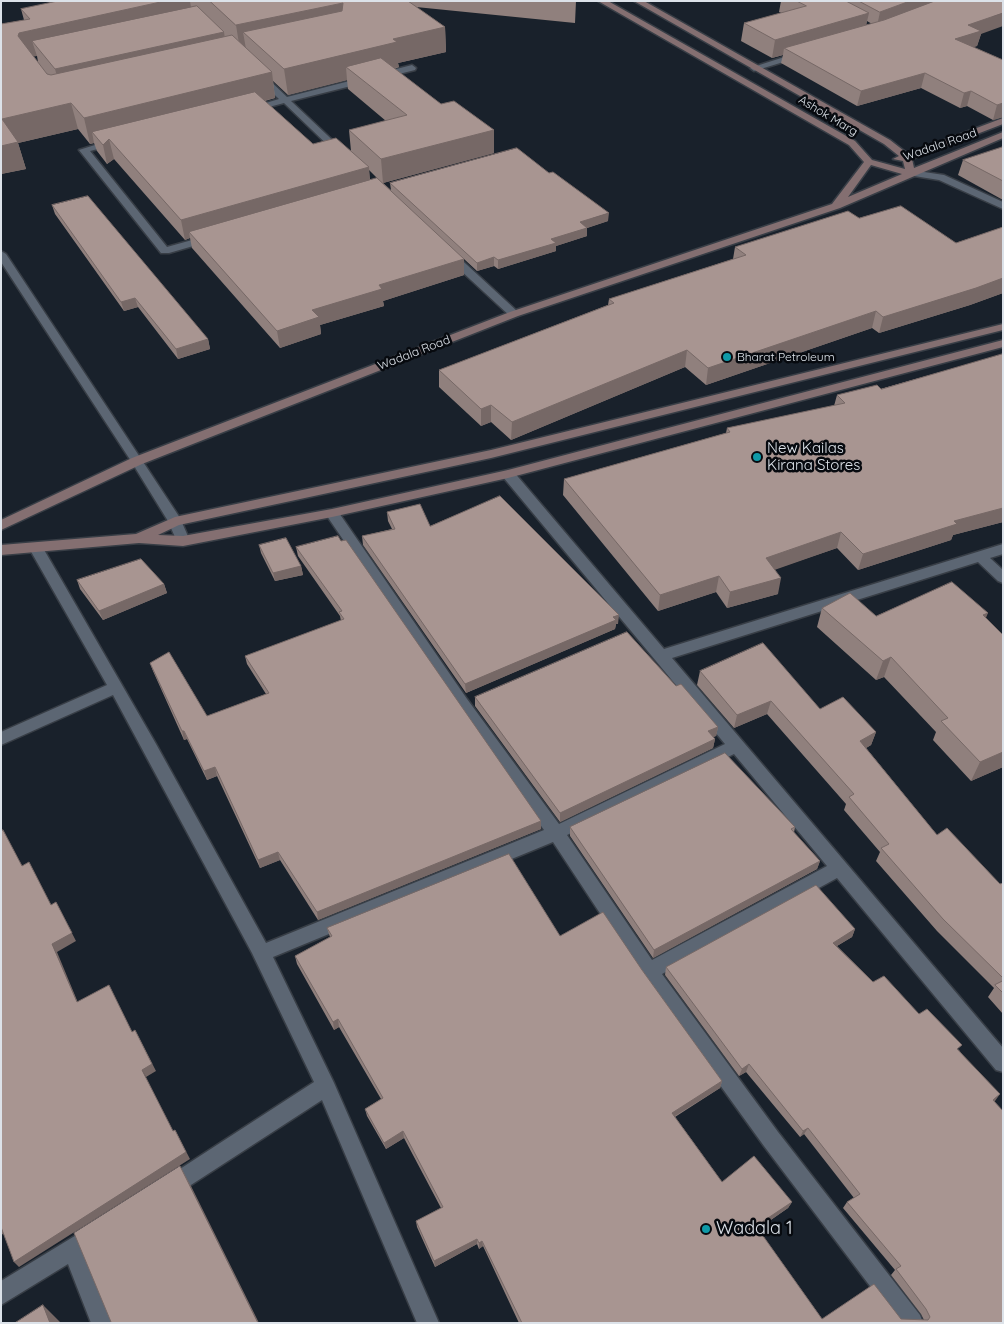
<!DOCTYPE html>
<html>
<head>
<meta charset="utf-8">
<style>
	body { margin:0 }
	#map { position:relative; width:1004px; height:1324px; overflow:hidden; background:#19212b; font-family:Quicksand,sans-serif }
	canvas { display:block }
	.frame { position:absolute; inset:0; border:2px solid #dce2e9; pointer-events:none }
</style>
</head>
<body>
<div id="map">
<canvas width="1004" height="1324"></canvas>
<div class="frame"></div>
</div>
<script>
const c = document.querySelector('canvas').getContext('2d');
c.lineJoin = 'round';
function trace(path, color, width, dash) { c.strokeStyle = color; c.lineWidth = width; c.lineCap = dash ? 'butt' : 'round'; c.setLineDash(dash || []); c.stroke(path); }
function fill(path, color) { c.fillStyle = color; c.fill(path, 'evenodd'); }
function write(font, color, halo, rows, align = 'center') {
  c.font = font + ' Quicksand,sans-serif'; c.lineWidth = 5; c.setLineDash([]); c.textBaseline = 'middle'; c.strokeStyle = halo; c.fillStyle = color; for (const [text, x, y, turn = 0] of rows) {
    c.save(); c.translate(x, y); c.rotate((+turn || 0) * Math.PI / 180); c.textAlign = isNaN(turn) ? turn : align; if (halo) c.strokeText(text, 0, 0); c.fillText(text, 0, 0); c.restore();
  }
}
const street = new Path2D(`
	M800 52 804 54 803 56 754 71 750 68Z
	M412 65 416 68 415 70 291 101 344 151V155H338L284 103 250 112 246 109 279 99 257 78V74H263L287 97Z
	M114 139 117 140V144L90 151 167 247 210 235 214 236V240L169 253H161L79 150Z
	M911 170 944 175 1003 202V209L939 180 908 175 906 173Z
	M1 251 6 254 180 518 190 541 188 544H178L168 521 131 461 1 262Z
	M449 251 453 252 518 312V316H510L445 256V252Z
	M508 470 513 471 664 649 1003 544V554L990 558 1003 570V583L998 581 978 562 672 658 1003 1048V1072L996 1070 837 878 662 974 778 1132 920 1315 923 1323H898L764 1146 642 977 553 842 273 957 334 1083 439 1323H417L322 1100 177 1194 170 1197 163 1194 160 1187 163 1180 314 1082 252 953 113 695 1 745V732L107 685 29 548 36 543 43 548 156 744 266 943 544 830 457 707 327 516 325 513 327 510H337L467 699 559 824 725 744 503 477 502 474ZM734 754 827 866 652 960 567 835Z
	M96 1223 104 1226 107 1234 104 1242 85 1253 113 1323H91L68 1264 1 1305V1281Z`);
const secondary = new Path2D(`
	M598 1H608L855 141 872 160 905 169 903 161 893 159 899 156 884 144 634 1H644L890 140 908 154 1003 118V124L912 159 914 168 1003 132V138L840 208 518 316 142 464 1 530V520L132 458 510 312 832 204 864 162 849 145ZM871 165 902 174 848 197Z
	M1003 324V330L491 458 179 525 158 535 183 536 332 509 508 470 1003 340V347L508 478 332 517 183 546 139 543 1 555V545L136 534 175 517 491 450Z`);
trace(street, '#383e46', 3);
trace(secondary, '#383e46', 3);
fill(street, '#5c6673');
fill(secondary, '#846f71');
fill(new Path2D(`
	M58 1H576L575 23 416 7 445 27 446 52 398 63 399 67 394 69 441 104 494 130V153L383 183 391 190 390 183 608 221 587 228V236L556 246V251L498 269 494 266 477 271 464 259V275L383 301 384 306 320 325 321 334 280 348 192 248 190 238 185 240 114 159 107 164 97 151 94 143 90 144 78 129 18 143 26 169 1 174V24L24 20 21 9ZM33 56H37L38 62 48 74ZM347 80 348 89 386 121 349 130 351 151 313 144 265 101 275 98 273 81 288 95ZM369 170 377 178 370 180Z
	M781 1H1003L981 34 977 46 973 47 1003 60V117L993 120 967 106 960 108 921 88 857 106 781 63 783 55 772 58 741 41 744 23 782 13 779 12ZM867 21 872 24 866 25Z
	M1003 147V200L958 175 963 160Z
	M52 205 208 339 210 349 178 359 138 307 124 311 55 214Z
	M859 218 956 243 1003 227V293L970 305 879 333 872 328 706 385 685 367 511 440 491 422 481 426 439 387V370L608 305 609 299 733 259 735 247Z
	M1003 354V522L953 535 951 540 858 570 837 548 775 569 778 594 727 608 716 592 658 611 563 495 564 479 726 433 727 428 834 406 837 395 881 389Z
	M387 512 430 526 618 624H616L615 629 466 693 363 545 362 536 392 529 388 521Z
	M259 545 301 566 303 575 275 581 261 553Z
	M296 547 541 821V829L318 920 280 860 260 868 217 776 207 780 187 739 184 740 153 671 150 663 207 716 266 694 247 664 245 656 341 621 340 616 298 556Z
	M77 580 164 584 167 593 103 620 80 589Z
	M822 608 876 616 986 619 1003 635V767L971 781 933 740 936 732 884 677 876 680 817 627Z
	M700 671 820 709 876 732 871 745 866 748 937 835 1000 884 1003 883V1014L988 997 994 988 937 931 876 861 880 852 844 810 846 804 767 714 734 728 697 685Z
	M676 686 718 727 716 736 713 737 715 739 713 748 560 822 475 706V697Z
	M570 827H795L794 833 820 861 817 869 653 958 570 836Z
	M327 928 560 936 642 970 722 1081 720 1088 675 1117 722 1182 792 1202 788 1208 758 1229 822 1319 924 1320 921 1314 891 1275 895 1270 843 1208 847 1202 854 1198 804 1134 800 1137 746 1072 739 1076 665 975 666 967 855 929 852 937 837 946 873 982 919 1014 959 1050 995 1101 994 1102 1003 1323H519L483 1246 479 1249 477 1244 435 1267 417 1227 416 1221 441 1208 404 1138 386 1149 367 1116 365 1109 381 1099 339 1027 334 1030 297 964 295 956 330 937Z`), '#90807d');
fill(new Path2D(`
	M165 1H190L193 20 32 41 37 56 26 58 18 36 19 33Z
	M910 1H947L877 26 880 12Z
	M343 3 345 28 243 32 246 49 240 50 236 25Z
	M869 13 865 30 784 48 783 55 772 58 775 40Z
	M1003 13V26L981 34 977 46 951 54 955 39 968 25Z
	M445 27 446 52 398 63 399 67 359 77 346 67 347 80 288 95 284 69 393 39Z
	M224 32 227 53 61 91 55 69Z
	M272 72 275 98 100 141 92 132 94 143 90 144 84 118Z
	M925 73 921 88 857 106 861 91Z
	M971 91 967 106 960 108 964 93Z
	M71 103 78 129 18 143 26 169 1 174 2 119Z
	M1003 103V117L993 120 997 105Z
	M494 130V153L383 183 381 159Z
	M109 139 114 159 107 164 103 145Z
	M369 167 370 187 189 232 190 238 185 240 181 220Z
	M609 213 608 221 587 228V236L556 246V251L498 269V260L551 239 580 222Z
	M494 257V266L477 271V263Z
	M464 259V275L383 301 384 306 320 325 321 334 280 348 277 331 312 310 379 285Z
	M1003 278V293L970 305 879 333 883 317Z
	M135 298 138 307 124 311 121 302Z
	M876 311 872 328 706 385 708 368Z
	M208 339 210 349 178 359 176 349Z
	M687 350 685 367 511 440 512 422Z
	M491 405V422L481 426V409Z
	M1003 508V522L953 535 951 540 858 570 863 554 954 521Z
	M841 532 837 548 763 574 766 558Z
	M301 566 303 575 275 581 273 573Z
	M719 576 716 592 658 611 660 595Z
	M781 578 778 594 727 608 730 592Z
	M164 584 167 593 103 620 99 611Z
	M988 613 980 632 983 615Z
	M619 615 618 624H616L615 629 466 693 465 684 613 617Z
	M891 657 884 677 876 680 883 661Z
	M771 701 767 714 734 728 737 715Z
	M718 727 716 736 706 740 708 731Z
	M182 731H184L187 739 184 740Z
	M876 732 871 745 856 754 860 741Z
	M715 739 713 748 560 822V813Z
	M1003 752V767L971 781 980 762Z
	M215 767 217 776 207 780 204 771Z
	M541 821V829L318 920 317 912Z
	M278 852 280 860 260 868 258 860Z
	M820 861 817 869 653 958 654 950Z
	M56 902 76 941 57 952 81 1010 77 1002 52 944Z
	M855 929 852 937 830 950 833 943Z
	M338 1019 339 1027 334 1030 333 1022Z
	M135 1030 156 1071 146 1077 142 1070Z
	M749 1064 746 1072 739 1076 742 1069Z
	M722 1081 720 1088 670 1119 672 1113Z
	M1000 1094 995 1101 987 1107 993 1100Z
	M808 1128 804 1134 800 1137 803 1131Z
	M175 1130 190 1159 19 1267 14 1262Z
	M403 1131 404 1138 386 1149 384 1143Z
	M180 1166 191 1186 259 1323H258Z
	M792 1202 788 1208 753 1232 756 1226Z
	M1 1226 7 1232 1 1235Z
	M477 1239V1244L435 1267 434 1261Z
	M482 1241 483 1246 479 1249V1243Z
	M43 1305 61 1323H50Z`), '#766866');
const building = new Path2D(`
	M58 1H165L19 33 18 36 47 74 51 75 232 35 272 72 84 118 71 103 2 119 18 142 1 146V24L30 19 21 9Z
	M210 1H408L445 27 393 39 397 42 284 69 243 32 342 11 343 3 236 25Z
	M797 1H846L869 13 775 40 744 23 806 6Z
	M859 1H910L880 12Z
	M935 1H1003V13L968 25 981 31 955 39 1003 60V103L997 105 971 91 964 93 925 73 861 91 784 48 884 20Z
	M197 6 224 32 55 69 32 41Z
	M381 58 441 104 454 101 494 130 381 159 349 130 407 115 346 67Z
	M255 92 313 144 336 138 369 167 181 220 109 139 103 145 92 132Z
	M1003 147V181L963 160Z
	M517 148 549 173 553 172 609 213 580 222 587 228 551 239 556 243 498 260 494 257 477 263 390 183Z
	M377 178 464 259 379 285 382 289 312 310 319 317 277 331 189 232Z
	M88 196 208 339 176 349 135 298 121 302 52 205Z
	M901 206 956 243 1003 227V278L976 288 883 317 876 311 708 368 687 350 512 422 491 405 481 409 439 370 614 303 609 299 746 255 735 247 848 211 859 218Z
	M1003 354V508L954 521 957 524 863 554 841 532 766 558 781 578 730 592 719 576 660 595 564 479 730 432 727 428 845 403 837 395 877 385 881 389Z
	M500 496 619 615 613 617 616 620 465 684 362 536 395 529 387 512 420 504 430 526Z
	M338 536 341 541 346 540 541 821 317 912 278 852 258 860 215 767 204 771 184 731H182L150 663 169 652 207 716 269 693 245 656 344 619 339 612 342 611 296 547Z
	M286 538 301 566 273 573 259 545Z
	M141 559 164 584 99 611 77 580Z
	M952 582 988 613 983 615 1003 635V752L980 762 941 721 948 718 891 657 883 661 822 608 850 593 876 616Z
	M627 632 676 686 681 684 718 727 708 731 715 739 560 813 475 697Z
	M763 643 820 709 843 697 876 732 860 741 937 835 947 828 1000 884 1003 883V978L943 919 881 848 889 844 849 797 854 794 771 701 737 715 700 671Z
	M725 753 795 827 791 829 820 861 654 950 570 827Z
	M3 830 22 866 29 862 51 905 56 902 72 933 52 944 77 1002 109 985 132 1032 135 1030 152 1064 142 1070 173 1131 175 1130 186 1152 14 1262 1 1227V831Z
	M509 854 560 936 603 912 642 970 722 1081 672 1113 722 1182 754 1156 792 1202 756 1226 822 1319 874 1284 901 1319 928 1320 930 1317 926 1309 896 1269 901 1266 847 1202 860 1194 808 1128 803 1131 749 1064 742 1069 666 967 816 885 855 929 833 943 873 982 884 976 919 1014 927 1009 962 1045 957 1049 1000 1094 993 1100 1003 1111V1323H522L482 1241 479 1243 477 1239 434 1261 416 1221 443 1207 403 1131 384 1143 365 1109 383 1098 338 1019 333 1022 295 956 332 936 327 928Z
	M1003 981V993L995 985Z
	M180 1166 258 1323H109L111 1322 74 1233Z
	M43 1305 50 1323H15Z`);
fill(building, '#a89591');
trace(building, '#766866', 1);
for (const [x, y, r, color] of [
	[727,357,5,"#0f9aa8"],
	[757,457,5,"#0f9aa8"],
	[706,1229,5,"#0f9aa8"]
]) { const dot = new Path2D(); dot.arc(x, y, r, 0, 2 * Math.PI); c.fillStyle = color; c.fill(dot); trace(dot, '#070a0f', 2); }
write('12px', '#dce2e9', '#070a0f', [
	["Ashok Marg",828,116,31],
	["Wadala Road",940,145,-19],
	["Wadala Road",414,353,-21]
]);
write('12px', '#dce2e9', '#070a0f', [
	["Bharat Petroleum",737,357]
], 'left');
write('15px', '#dce2e9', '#070a0f', [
	["New Kailas",767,448],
	["Kirana Stores",767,465]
], 'left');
write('18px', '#dce2e9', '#070a0f', [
	["Wadala 1",716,1229]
], 'left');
</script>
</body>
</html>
